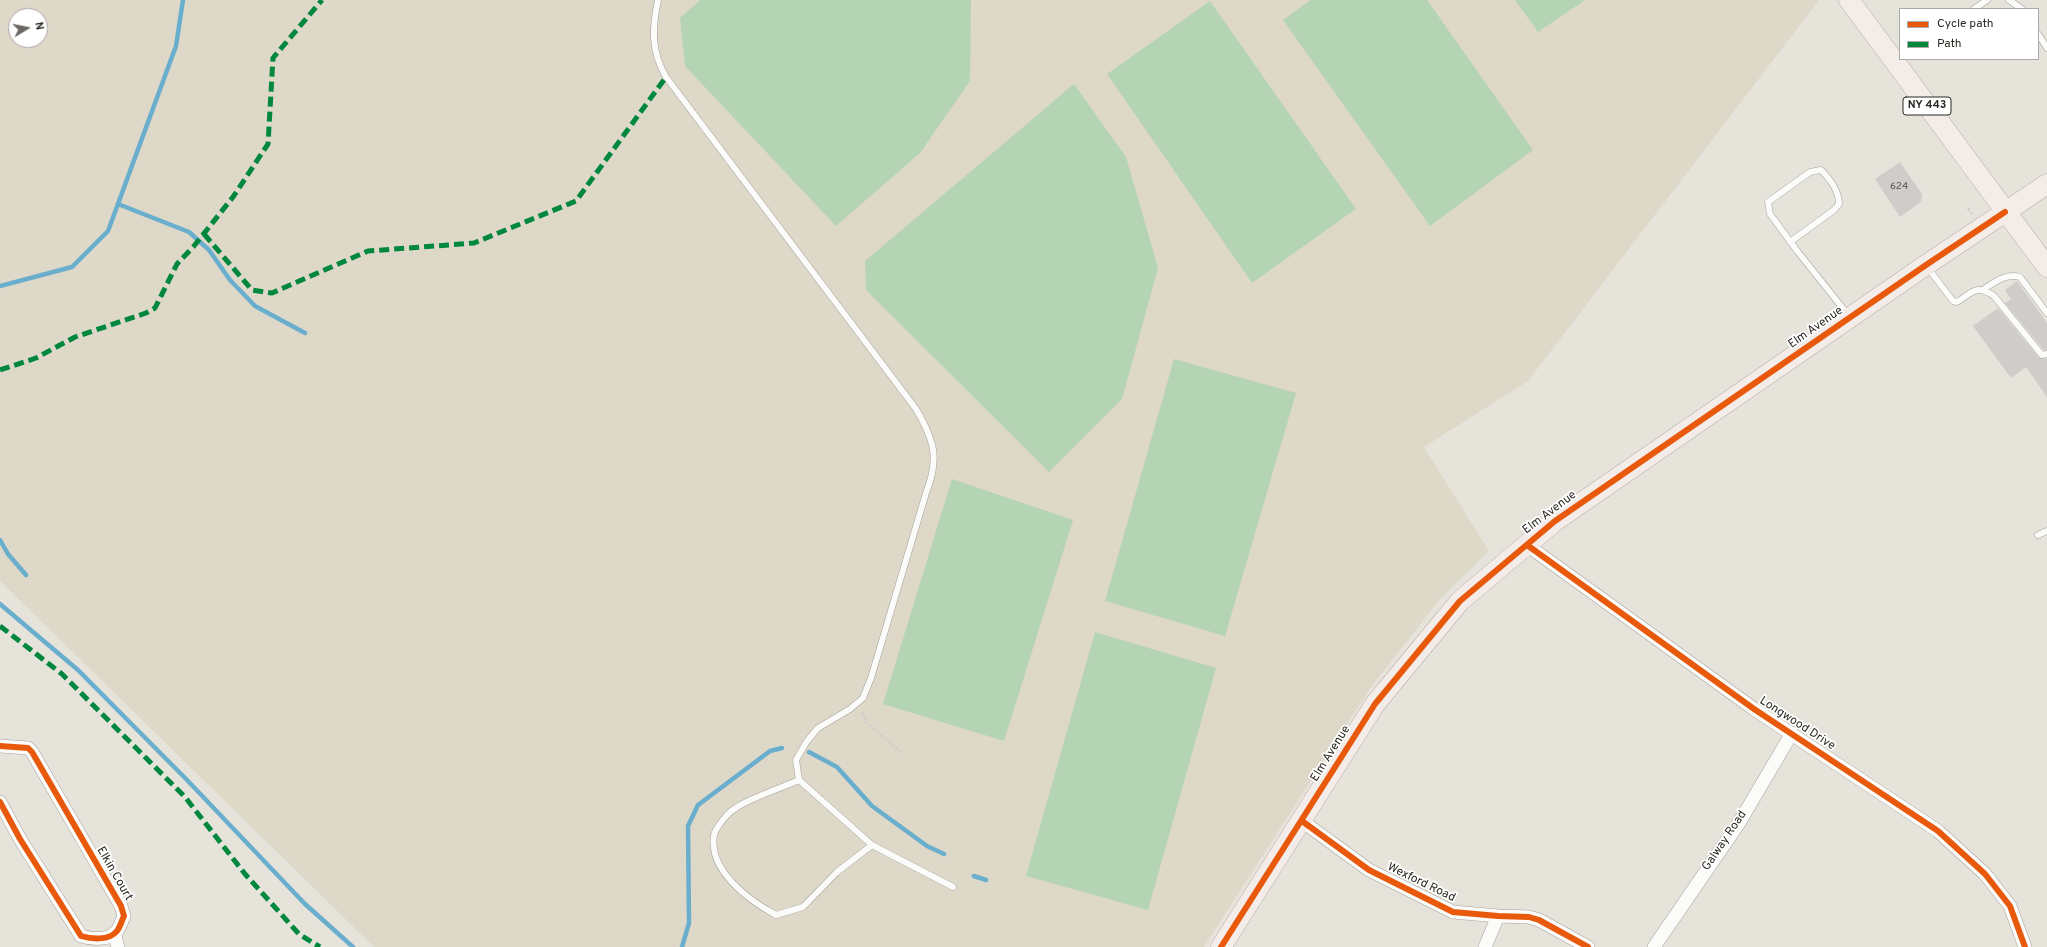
<!DOCTYPE html>
<html>
<head>
<meta charset="utf-8">
<style>
	body { margin:0 }
	#map { position:relative; width:2047px; height:947px; overflow:hidden; background:#e6e3db; font-family:Overpass,sans-serif }
	canvas { display:block }
	.legend { position:absolute; left:1899px; top:8px; width:140px; height:52px; box-sizing:border-box; background:#fff; border:1px solid #aaa9a7; margin:0; padding:5px 7px; list-style:none; font-size:12px; color:#2a2822 }
	.legend li { display:flex; align-items:center; gap:8px; height:20px }
	.legend b { width:20px; border:1px solid #aaa9a7 }
	.north { position:absolute; left:8px; top:8px; width:40px; height:40px; box-sizing:border-box; background:#fff; border:1px solid #aaa9a7; border-radius:50%; rotate:80deg; font-size:11px; font-weight:700; line-height:16px; text-align:center; color:#2a2822 }
	.north::after { content:''; display:block; margin:auto; width:14px; height:18px; background:#6c6963; clip-path:polygon(50% 0,100% 100%,50% 72%,0 100%) }
</style>
</head>
<body>
<div id="map">
<canvas width="2047" height="947"></canvas>
<ul class="legend">
<li><b style="height:5px;background:#e8590c"></b>Cycle path</li>
<li><b style="height:5px;background:#00873e"></b>Path</li>
</ul>
<div class="north">N</div>
</div>
<script>
const c = document.querySelector('canvas').getContext('2d');
c.lineJoin = 'round';
function fill(path, color) { c.fillStyle = color; c.fill(path, 'evenodd'); }
function trace(path, color, width, dash) { c.strokeStyle = color; c.lineWidth = width; c.lineCap = dash ? 'butt' : 'round'; c.setLineDash(dash || []); c.stroke(path); }
function write(font, color, halo, rows, align = 'center') {
  c.font = font + ' Overpass,sans-serif'; c.lineWidth = 3.5; c.setLineDash([]); c.textBaseline = 'middle'; c.strokeStyle = halo; c.fillStyle = color; for (const [text, x, y, turn = 0] of rows) {
    c.save(); c.translate(x, y); c.rotate((+turn || 0) * Math.PI / 180); c.textAlign = isNaN(turn) ? turn : align; if (halo) c.strokeText(text, 0, 0); c.fillText(text, 0, 0); c.restore();
  }
}
fill(new Path2D(`
	M0 0H1819L1528 381 1424 447 1489 551 1440 599 1371 687 1204 947H374L0 581ZM16 16H40V40H16Z`), '#ded8c8');
fill(new Path2D(`
	M700 0H971L970 81 920 153 836 226 685 66 680 18Z
	M1311 0H1427L1533 150 1430 226 1283 20Z
	M1515 0H1585L1538 32Z
	M1210 1 1356 209 1252 283 1107 74Z
	M1074 84 1126 157 1158 268 1122 399 1049 472 866 290 865 261Z
	M1174 359 1296 393 1225 636 1105 601Z
	M952 479 1073 520 1004 741 883 704Z
	M1095 632 1216 668 1148 910 1026 876Z`), '#b4d4b4');
trace(new Path2D(`
	M118 204 189 232 209 250 230 280 255 306 305 333
	M0 286 72 267 108 231 176 46 183 0
	M0 540 8 554 26 575
	M0 604 78 670 187 780 305 904 353 947
	M809 752 837 767 872 806 927 846 944 854
	M974 876 986 880
	M682 947 689 923 688 826 698 805 770 751 782 748`), '#6aaecd', 4.5);
fill(new Path2D(`
	M1900 162 1922 194 1921 202 1900 217 1875 179Z
	M2017 281 2047 323V350H2044L2005 303 2011 299 2005 290Z
	M1998 308 2039 358 2047 359V397L2026 367 2011 378 1973 326Z`), '#d0ccc9');
const service = new Path2D(`
	M658 0C652 29 651 51 666 77L916 409C934 440 940 458 926 493L871 678 863 698 850 709 818 728 807 741 796 760 799 780
	M2009 0 2022 9
	M1974 9 1987 0
	M2038 34 2047 48
	M1790 242 1834 210 1839 204C1839 191 1830 179 1821 170L1810 172 1768 202 1770 214 1798 252 1849 316
	M1928 268 1953 301 1957 302C1973 292 1976 284 1994 296L2042 355 2047 354
	M1984 289C1995 282 2006 273 2020 277L2047 313
	M2038 535 2047 531
	M872 845 799 780C781 788 738 802 727 815 723 819 715 830 714 835 708 871 750 901 776 915L803 907 837 872 872 845 953 887`);
const minor = new Path2D(`
	M1527 545 1754 709 1938 831 1985 874 2010 906 2025 947
	M0 746 28 748 32 752 121 906 124 916C122 920 120 927 117 931 109 941 91 939 81 936L20 839 0 802
	M1302 821 1369 870 1453 912 1498 916 1529 917 1539 920 1588 947
	M114 933 118 947
	M1485 947 1498 916
	M1654 947 1739 823 1792 733`);
const primary = new Path2D(`
	M1849 0 2047 267
	M1221 947 1375 704 1460 601 1555 521 1926 265 2047 184`);
trace(service, '#a3a19b', 7);
trace(minor, '#a3a19b', 14);
trace(primary, '#bbafa7', 21);
trace(new Path2D(`
	M1968 208 1972 214
	M862 712 867 723 901 752`), '#cfcfcd', 2.5, [3, 2]);
trace(service, '#fbfbfa', 6);
trace(minor, '#fbfbfa', 13);
trace(primary, '#f3ece9', 20);
trace(new Path2D(`
	M204 234 252 290 272 293 368 251 474 243 576 201 666 77
	M0 370 36 358 75 337 146 313 155 308 177 264 194 246 233 197 268 144 273 58 322 0
	M0 626 62 674 185 797 245 874 299 934 320 947`), '#00873e', 5, [10, 5]);
trace(new Path2D(`
	M1527 545 1754 709 1938 831 1985 874 2010 906 2025 947
	M0 746 28 748 32 752 121 906 124 916C122 920 120 927 117 931 109 941 91 939 81 936L20 839 0 802
	M1302 821 1369 870 1453 912 1498 916 1529 917 1539 920 1588 947
	M1221 947 1375 704 1460 601 1555 521 1926 265 2005 212`), '#e8590c', 6);
write('10px', '#56544e', null, [
	["624",1899,187]
]);
for (const [x, y, w] of [
	[1927,106,48]
]) { const box = new Path2D(); box.roundRect(x - w / 2, y - 9, w, 18, 3); c.fillStyle = '#fff'; c.fill(box); trace(box, '#2a2822', 1); }
write('bold 11px', '#2a2822', null, [
	["NY 443",1927,106]
]);
write('12px', '#2a2822', '#fff', [
	["Elm Avenue",1816,328,-35],
	["Elm Avenue",1550,513,-37],
	["Longwood Drive",1797,724,33],
	["Elm Avenue",1331,754,-58],
	["Galway Road",1725,841,-56],
	["Elkin Court",114,874,60],
	["Wexford Road",1421,883,26]
]);
</script>
</body>
</html>
